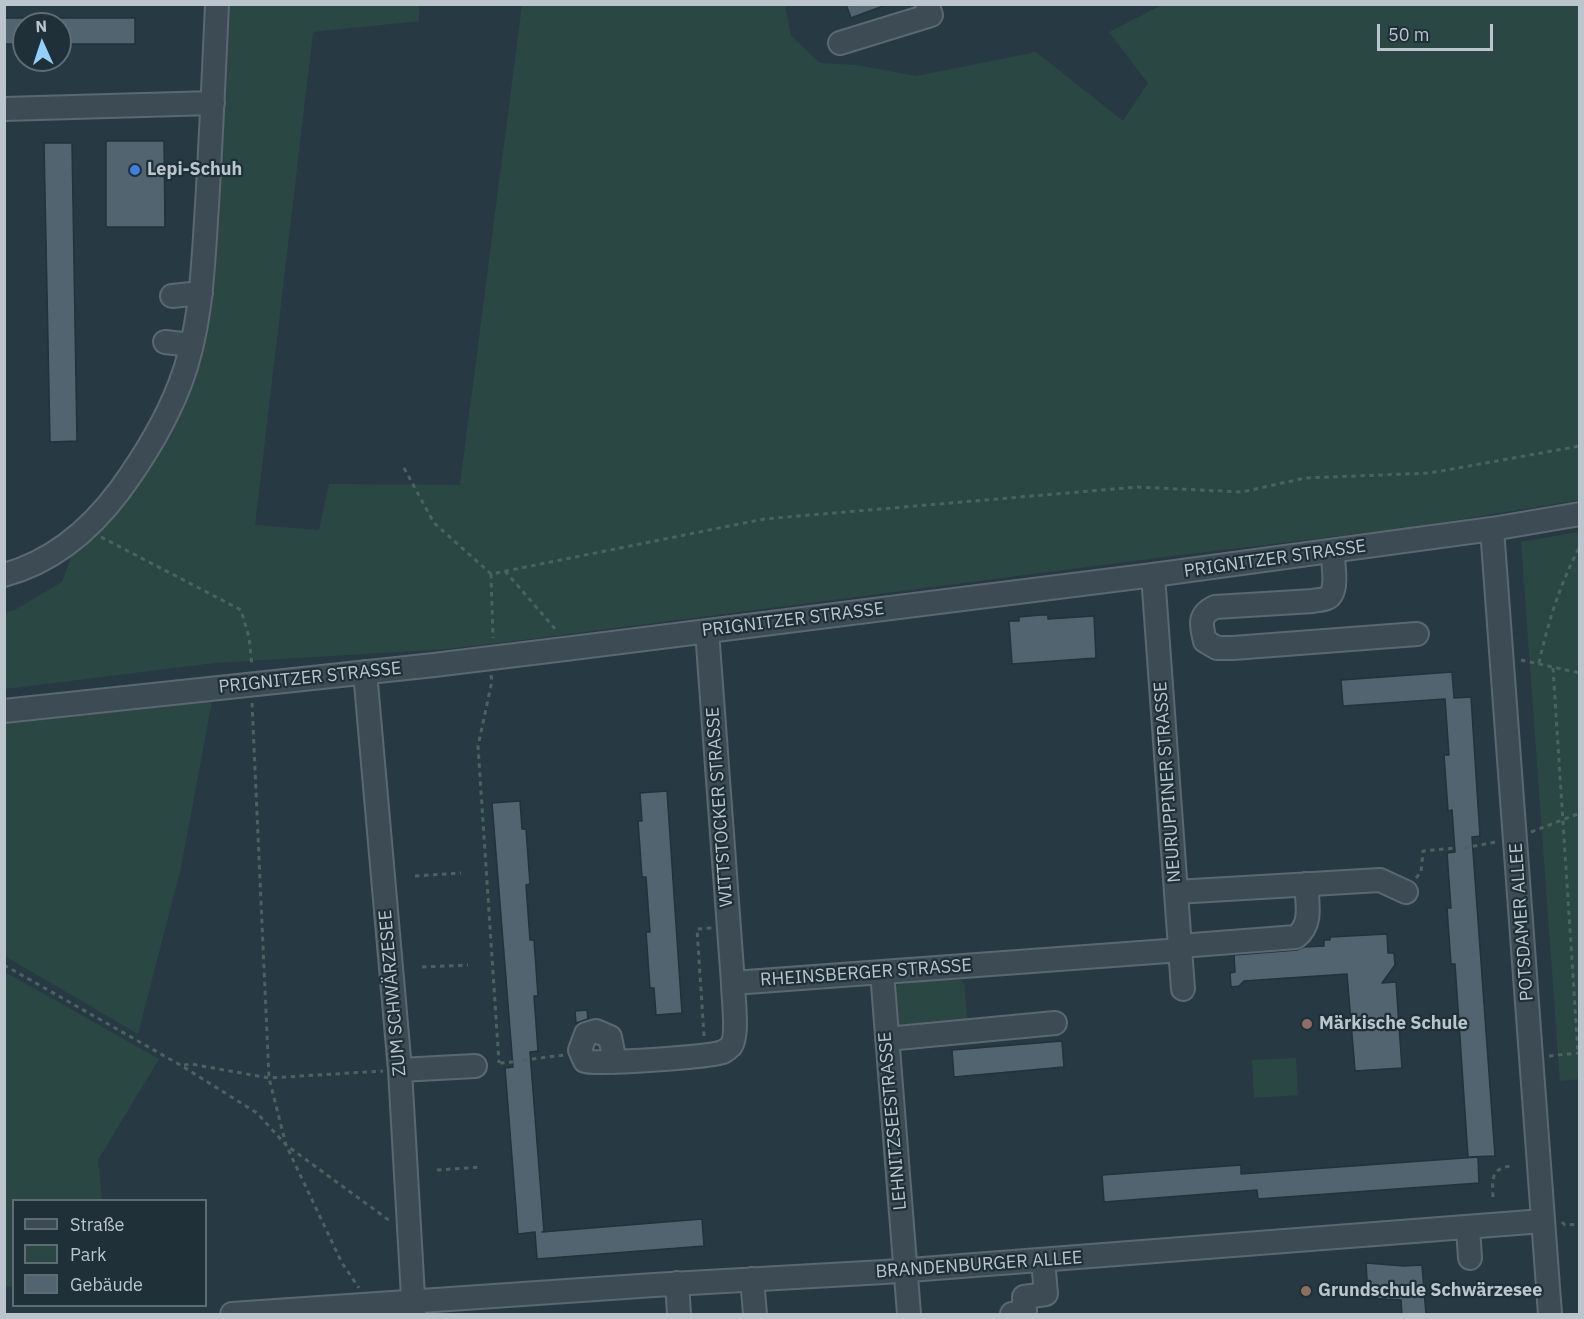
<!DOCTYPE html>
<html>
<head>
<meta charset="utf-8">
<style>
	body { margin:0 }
	#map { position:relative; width:1584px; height:1319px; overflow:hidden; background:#273a44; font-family:"IBM Plex Sans",sans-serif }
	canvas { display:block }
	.frame { position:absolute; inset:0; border:6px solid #bac5cd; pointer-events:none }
	.legend { position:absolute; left:12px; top:1199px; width:195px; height:108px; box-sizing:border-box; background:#203039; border:2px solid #5e6c74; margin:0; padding:8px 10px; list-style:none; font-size:18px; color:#bac5cd }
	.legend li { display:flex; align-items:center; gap:12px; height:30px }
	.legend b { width:30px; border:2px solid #5e6c74 }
	.north { position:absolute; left:12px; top:12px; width:60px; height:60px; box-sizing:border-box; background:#203039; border:2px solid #5e6c74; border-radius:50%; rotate:357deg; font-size:16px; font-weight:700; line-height:24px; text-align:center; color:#bac5cd }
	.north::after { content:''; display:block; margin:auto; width:21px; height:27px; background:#93d0f9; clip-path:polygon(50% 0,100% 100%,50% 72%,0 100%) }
	.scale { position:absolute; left:1377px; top:24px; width:116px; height:27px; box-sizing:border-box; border:3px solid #bac5cd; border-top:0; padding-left:8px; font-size:18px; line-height:21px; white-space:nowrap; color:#bac5cd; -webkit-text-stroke:4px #203039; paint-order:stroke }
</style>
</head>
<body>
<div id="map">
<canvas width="1584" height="1319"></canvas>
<div class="frame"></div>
<ul class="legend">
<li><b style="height:8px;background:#3c4b54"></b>Straße</li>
<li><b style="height:16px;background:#2b4744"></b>Park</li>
<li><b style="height:16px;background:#51646f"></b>Gebäude</li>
</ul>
<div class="north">N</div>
<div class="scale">50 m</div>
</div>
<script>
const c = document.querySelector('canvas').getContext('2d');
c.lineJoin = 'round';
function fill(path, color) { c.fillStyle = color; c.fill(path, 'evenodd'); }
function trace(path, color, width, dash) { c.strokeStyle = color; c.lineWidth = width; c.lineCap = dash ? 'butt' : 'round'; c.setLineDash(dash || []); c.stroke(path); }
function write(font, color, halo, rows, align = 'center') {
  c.font = font + ' "IBM Plex Sans",sans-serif'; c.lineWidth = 4.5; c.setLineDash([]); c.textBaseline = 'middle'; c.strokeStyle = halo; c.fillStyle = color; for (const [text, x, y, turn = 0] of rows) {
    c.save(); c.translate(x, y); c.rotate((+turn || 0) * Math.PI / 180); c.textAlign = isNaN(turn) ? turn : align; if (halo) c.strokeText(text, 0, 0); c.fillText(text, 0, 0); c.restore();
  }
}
fill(new Path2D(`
	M228 5H419V21L313 32 255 525 319 530 329 484 460 485 522 5H785L791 36 820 63 856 65 916 76 1036 52 1123 121 1148 83 1109 32 1162 5H1579V500L1414 527 1172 556 523 640 447 649 214 663 5 689 4 613 15 610 62 582 74 550 142 474 212 243 224 111Z
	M1579 532 1580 1079 1560 1081 1521 542Z
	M212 701 181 867 138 1034 5 956V724Z
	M5 972 159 1059 98 1160 102 1200H14L13 1286 5 1287Z
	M958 978 964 984 968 1028 896 1034 893 993 900 981Z
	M1296 1058 1298 1095 1254 1098 1252 1060Z`), '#2b4744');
const building = new Path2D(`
	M846 4H883V6L851 18Z
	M4 18H24V44H4Z
	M60 18H135V44H60Z
	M106 141H164L165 227H106Z
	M44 143H72L77 441 50 442Z
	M1040 615H1048V619L1094 616 1096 658 1012 664 1009 621H1019V617Z
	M1452 672 1454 698 1471 697 1480 836 1472 837 1495 1156 1468 1157 1455 964H1451L1447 908H1451L1447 853 1455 852 1452 810 1448 811 1444 755H1449L1445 699 1343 706 1341 680Z
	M667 791 682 1013 656 1015 654 988H650L646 932H650L646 877H642L638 821H642L640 793Z
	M520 801 522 829H526L530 884 526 885 530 940H534L538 996H534L538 1051 530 1052 544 1232H542L702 1219 704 1246 537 1259 535 1232 518 1234 505 1068 513 1067 492 803Z
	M1387 934 1388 953H1394L1395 965 1382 983 1396 982 1402 1068 1355 1071 1347 974 1244 981 1239 986 1231 987 1230 973 1235 972 1234 955 1297 950 1304 947 1324 946V940H1330V937Z
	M587 1010 588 1019 576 1023 575 1011Z
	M1062 1041 1064 1067 954 1077 952 1050Z
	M1478 1157 1479 1183 1258 1199 1257 1190 1104 1202 1102 1175 1241 1165V1174Z
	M1366 1263 1404 1266 1422 1265 1426 1314H1402L1401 1300 1368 1298Z`);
fill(building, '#51646f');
trace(building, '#23323b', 1.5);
const minor = new Path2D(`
	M840 43 931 15 927 4
	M4 109 213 103
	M172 296 201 293
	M165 342 191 345
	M1492 529 1550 1314
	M1332 551C1333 562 1339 593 1327 598 1323 600 1317 600 1313 601L1215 607C1198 615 1201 625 1205 641L1217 648H1233L1417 634
	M4 575C52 562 91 529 120 490 144 457 165 423 180 384 202 327 203 264 207 205 211 138 214 71 217 4
	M1153 575 1183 989
	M365 672 400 1070 414 1314
	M4 711 434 665 573 648 1153 575 1492 529 1580 514
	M1176 892 1380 880 1406 892
	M1180 946 1296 937C1313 924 1307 903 1306 884
	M882 972 909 1314
	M733 983 1181 950
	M887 1039 1055 1023
	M615 1062 610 1037 596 1031 586 1034 580 1050 585 1061C596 1065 709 1057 723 1052 723 1052 730 1048 730 1047 739 1038 733 997 733 983L707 631
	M400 1070 475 1066
	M1468 1228 1470 1258
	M752 1279 755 1314
	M677 1283 679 1314
	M232 1314 654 1285 884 1272 1543 1221
	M1012 1314 1025 1311 1024 1297 1046 1294 1043 1260`);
trace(minor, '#5b6871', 26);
trace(new Path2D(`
	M404 468 434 523 491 574 764 519 1137 487 1242 492 1305 478 1430 473 1580 446
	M101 537 241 610 249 637 252 666
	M505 571 557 631
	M491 574 493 638
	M1521 660 1580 673
	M1539 663C1548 622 1560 584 1580 546
	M1553 668 1578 1053
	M491 675 492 681 478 746 499 1063
	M252 703 269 1078 286 1145 342 1263 359 1288
	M1531 832 1580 813
	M1464 848 1496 842
	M415 876 461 873
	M1416 878 1421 872 1423 851 1455 848
	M4 965 182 1066 257 1113 286 1145 390 1221
	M422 967 468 965
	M704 1036 697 929 712 928
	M1549 1056 1578 1053
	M523 1060 565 1055
	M500 1063 513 1062
	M184 1065 191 1064 269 1078 383 1071
	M437 1170 482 1167
	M1493 1197C1492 1180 1491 1168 1511 1166
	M1562 1222 1565 1225 1580 1224`), '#4a6360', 3, [4.5, 4.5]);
trace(minor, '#3c4b54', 22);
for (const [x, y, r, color] of [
	[135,170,6,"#3f7fe0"],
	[1307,1024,6,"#8d6e63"],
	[1306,1291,6,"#8d6e63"]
]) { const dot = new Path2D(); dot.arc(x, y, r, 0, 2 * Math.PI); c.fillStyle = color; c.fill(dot); trace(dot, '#203039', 2); }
write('bold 18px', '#bac5cd', '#203039', [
	["Lepi-Schuh",147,170],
	["Märkische Schule",1319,1024],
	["Grundschule Schwärzesee",1318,1291]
], 'left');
write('18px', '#bac5cd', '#203039', [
	["PRIGNITZER STRASSE",1275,559,-8],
	["PRIGNITZER STRASSE",793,620,-7],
	["PRIGNITZER STRASSE",310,678,-6],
	["NEURUPPINER STRASSE",1168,782,-94],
	["WITTSTOCKER STRASSE",720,807,-94],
	["POTSDAMER ALLEE",1522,922,-94],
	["RHEINSBERGER STRASSE",866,973,-4],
	["ZUM SCHWÄRZESEE",393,993,-95],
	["LEHNITZSEESTRASSE",893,1121,-95],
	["BRANDENBURGER ALLEE",979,1265,-4]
]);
</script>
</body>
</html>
